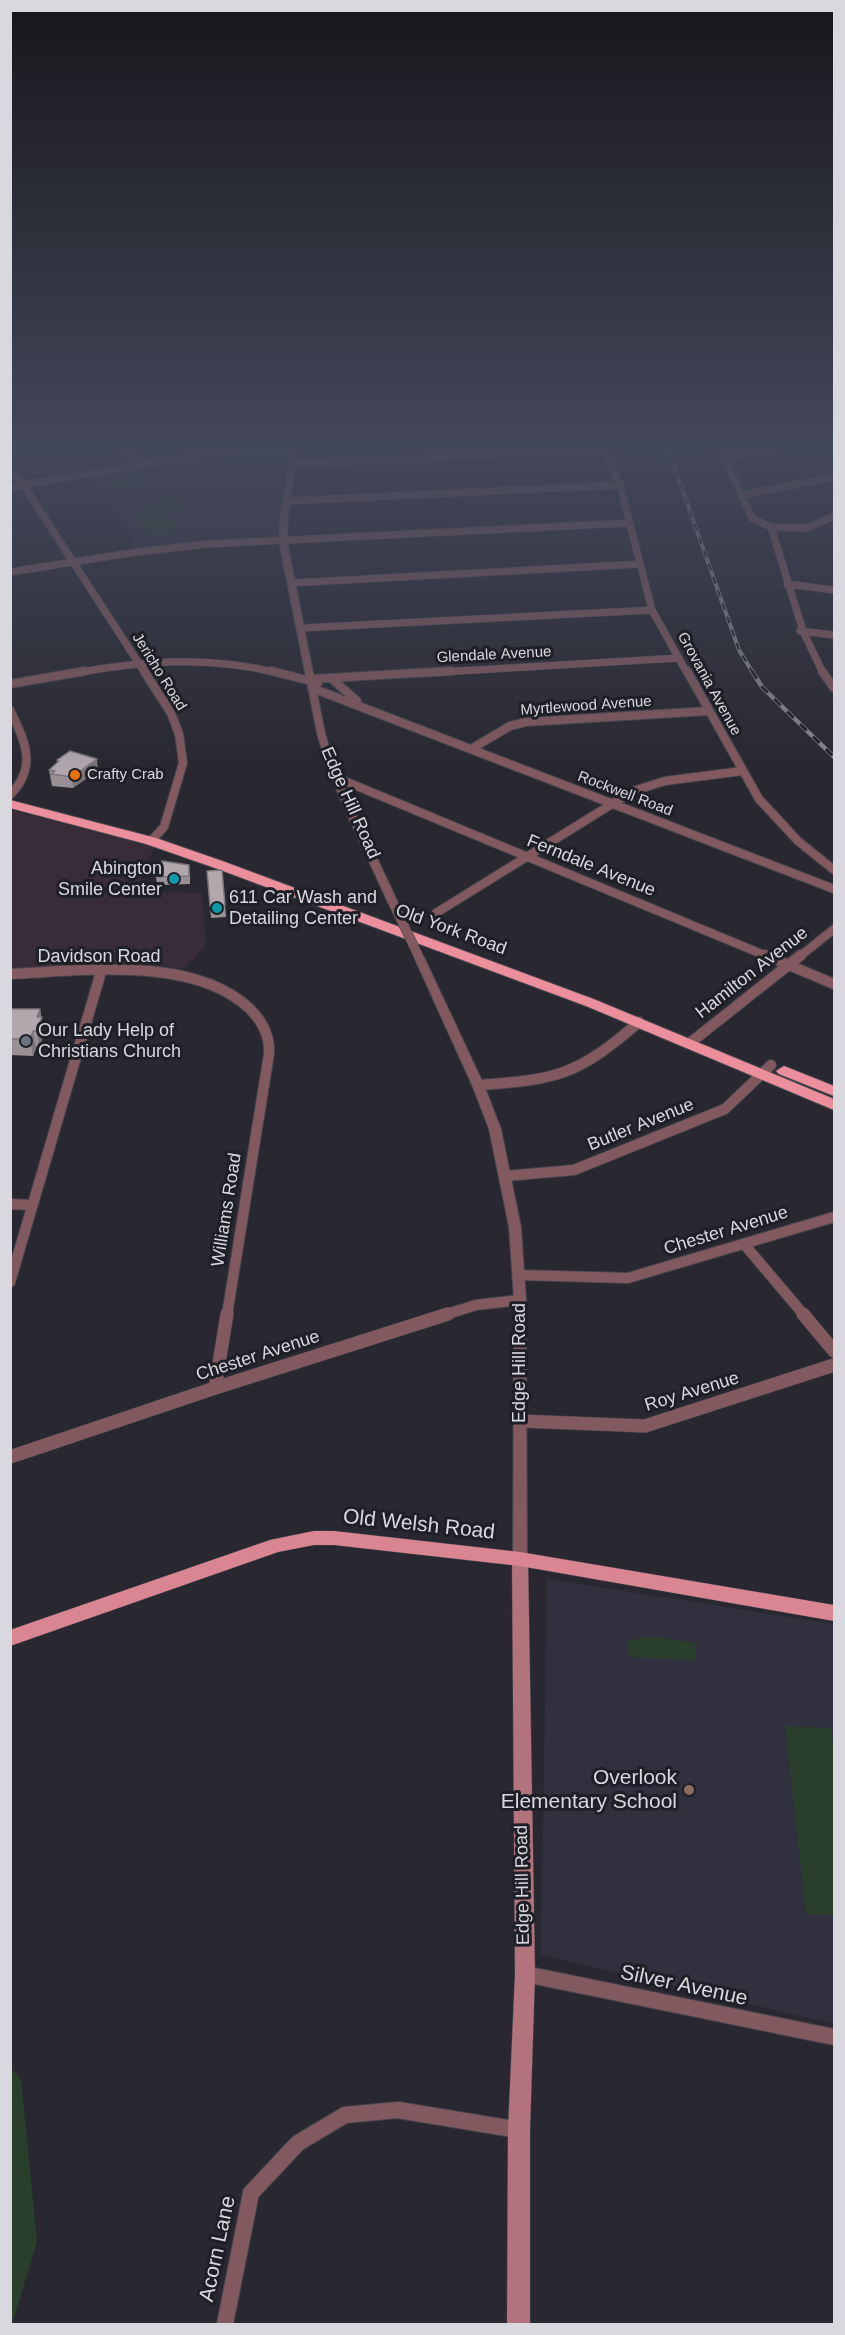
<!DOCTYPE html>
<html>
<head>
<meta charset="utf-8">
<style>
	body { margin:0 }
	#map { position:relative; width:845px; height:2335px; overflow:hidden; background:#292831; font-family:Helvetica,sans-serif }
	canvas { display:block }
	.frame { position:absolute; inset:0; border:12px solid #d8d8de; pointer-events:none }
</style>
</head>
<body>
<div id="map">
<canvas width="845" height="2335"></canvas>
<div class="frame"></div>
</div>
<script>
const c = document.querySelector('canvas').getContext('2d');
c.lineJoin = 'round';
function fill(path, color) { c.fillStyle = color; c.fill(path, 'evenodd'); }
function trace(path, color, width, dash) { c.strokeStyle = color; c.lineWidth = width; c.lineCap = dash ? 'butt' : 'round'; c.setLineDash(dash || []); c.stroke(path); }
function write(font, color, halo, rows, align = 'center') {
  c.font = font + ' Helvetica,sans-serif'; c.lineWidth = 6; c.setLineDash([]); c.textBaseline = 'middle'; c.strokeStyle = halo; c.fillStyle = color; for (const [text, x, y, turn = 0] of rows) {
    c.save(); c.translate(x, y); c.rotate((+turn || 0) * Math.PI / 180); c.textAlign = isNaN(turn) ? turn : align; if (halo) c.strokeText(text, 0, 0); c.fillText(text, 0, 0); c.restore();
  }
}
fill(new Path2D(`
	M10 810 154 847 135 892 202 893 206 944 185 969 145 965 11 969Z`), '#392c39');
fill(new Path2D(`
	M266 446H291L277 539 138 550 89 477Z
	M547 1579 834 1624V2024L541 1955Z`), '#30303e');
fill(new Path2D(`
	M135 474 143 484 113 489 107 479Z
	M158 499H182L179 512H171L169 520H175L171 533H147L149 526 138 524 143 508 157 505Z
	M643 1638H662L695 1643 696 1660 629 1657 628 1641Z
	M785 1726 831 1728 834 1751V1915L806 1914Z
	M11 2068 21 2080 37 2242 12 2324Z`), '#293f2b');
const minorFar4 = new Path2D(`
	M118 446 140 465
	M602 446 620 485 652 610 687 673
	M719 446 752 518 771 527 803 631 823 673
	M726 458 793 446
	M293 464 604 450
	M10 471 22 483 145 673
	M10 487 255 446
	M743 495 834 477
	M287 501 620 485
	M771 527 807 528 834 516
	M10 572 137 552 208 544 628 523
	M291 583 640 564
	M787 584 834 590
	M301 628 652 610
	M800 631 834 635
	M76 673C144 660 210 656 278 673
	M425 673 679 658`);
const minorFar3 = new Path2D(`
	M144 671 171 713 179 734 183 763 164 827 151 841
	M272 671 318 683
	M687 671 759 799 798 841 834 870
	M822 671 834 688
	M331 678 357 701
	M311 679 451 671
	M10 684 85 671
	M312 688 834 889
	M10 710C25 741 38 767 10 795
	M471 749 510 726 526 722 709 711
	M335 777 769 957
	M436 913 633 791 665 781 742 771
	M799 957 834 929`);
const minorFar2 = new Path2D(`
	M765 955 834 984
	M10 974C83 971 193 955 250 1009 263 1022 270 1036 269 1054L227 1315
	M690 1043 801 955
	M478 1085C557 1080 578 1075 639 1022
	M506 1176 574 1170 725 1109 771 1065
	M10 1204 32 1205
	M744 1244 804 1315
	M519 1275 628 1278 834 1217
	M10 1282 101 972
	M444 1315 476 1305 520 1300`);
const minorFar1 = new Path2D(`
	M803 1314 834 1351
	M215 1388 227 1314
	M521 1421 645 1426 834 1365
	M10 1457 215 1388 448 1314`);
const minor = new Path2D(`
	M525 1974 834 2037
	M225 2324 251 2193 298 2143 345 2115 398 2110 519 2130`);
const tertiary = new Path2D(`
	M291 446H297L288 519 287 541 325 733C342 793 373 846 398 903L393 906 388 903C363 846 333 793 317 733L279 541 280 519Z
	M419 954 424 957 484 1085 501 1129 521 1227 526 1300 527 1559 525 1563 520 1565 515 1563 513 1559 514 1300 509 1227 489 1129 472 1085 414 957Z`);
const secondary = new Path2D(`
	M520 1552 526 1554 528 1559 535 1974 530 2130V2324H507L508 2130 515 1974 512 1559 514 1554Z`);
const primary = new Path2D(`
	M314 1531H334L520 1552 834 1605V1621L520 1566 334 1545H314L278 1552 10 1646V1630L270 1540Z`);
const trunk = new Path2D(`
	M10 800 156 838 225 862 596 1000 834 1099V1110L586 1006 215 868 146 844 10 808Z
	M784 1066 834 1086V1096L779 1074 776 1071Z`);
trace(minorFar4, '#45444d', 8);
trace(minorFar3, '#45444d', 10);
trace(minorFar2, '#45444d', 12);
trace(minorFar1, '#45444d', 14);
trace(minor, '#45444d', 18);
trace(tertiary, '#45444d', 2);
trace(secondary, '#45444d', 1);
trace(primary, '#45444d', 1);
trace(trunk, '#45444d', 2);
trace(minorFar4, '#82595e', 7);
trace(minorFar3, '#82595e', 8);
trace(minorFar2, '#82595e', 10);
trace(minorFar1, '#82595e', 13);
trace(minor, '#82595e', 16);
fill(tertiary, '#82595e');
fill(secondary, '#b3737c');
fill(primary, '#da8692');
fill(trunk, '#ec8f9c');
const railFar1 = new Path2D(`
	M664 446 675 469 739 650 753 673`);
const rail = new Path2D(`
	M752 671 762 687 834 757`);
trace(railFar1, '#87868e', 4);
trace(rail, '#87868e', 4.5);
trace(railFar1, '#1f1f27', 2, [7]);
trace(rail, '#1f1f27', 3, [9]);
const tertiaryBridge = new Path2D(`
	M393 903 419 957`);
trace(tertiaryBridge, '#45444d', 10, []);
trace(tertiaryBridge, '#82595e', 9);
fill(new Path2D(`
	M57 760 98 770 73 788 52 786 49 770 57 763Z
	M222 870 226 917 211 918 207 871Z
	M190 873V884L157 885 156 877Z
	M10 1009H40L44 1034 39 1048H36L33 1056 10 1055Z`), '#989095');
fill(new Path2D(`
	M97 759 98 770 73 788 72 777Z
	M40 1009 44 1034 39 1048 37 1031V1017Z
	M33 1031 36 1048 33 1056 30 1039Z`), '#7c7579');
const building = new Path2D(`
	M70 751 97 759 72 777 51 774 55 771 49 770 59 761 57 760Z
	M162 861 189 865V876L156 877Z
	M222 870 225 905 210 906 207 871Z
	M10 1009H40L37 1017H42L37 1031H33L30 1039H10Z`);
fill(building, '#b1a7ad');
trace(building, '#7c7579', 1.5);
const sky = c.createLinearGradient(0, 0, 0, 773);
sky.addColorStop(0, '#17161b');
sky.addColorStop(0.58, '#43485a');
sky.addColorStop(1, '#43485a00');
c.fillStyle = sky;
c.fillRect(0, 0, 845, 773);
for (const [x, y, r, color] of [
	[75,775,6,"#e8710a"],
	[174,879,6,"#0f9aa8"],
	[217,908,6,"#0f9aa8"],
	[26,1041,6,"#6b7280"],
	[689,1790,6,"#8d6e63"]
]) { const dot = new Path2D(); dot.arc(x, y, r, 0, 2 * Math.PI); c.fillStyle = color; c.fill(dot); trace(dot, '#1f1f27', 2); }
write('15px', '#d8d8de', '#1f1f27', [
	["Glendale Avenue",494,655,-3],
	["Jericho Road",159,672,58],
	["Grovania Avenue",709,684,61],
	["Myrtlewood Avenue",586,706,-4],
	["Rockwell Road",625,794,21]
]);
write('15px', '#d8d8de', '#1f1f27', [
	["Crafty Crab",87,775]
], 'left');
write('18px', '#d8d8de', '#1f1f27', [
	["Edge Hill Road",350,803,66],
	["Ferndale Avenue",591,866,22],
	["Old York Road",451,930,20],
	["Davidson Road",99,957],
	["Hamilton Avenue",752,973,-38],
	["Butler Avenue",641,1125,-22],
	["Williams Road",227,1210,-81],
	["Chester Avenue",726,1231,-17],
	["Chester Avenue",258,1356,-18],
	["Edge Hill Road",520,1363,-90],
	["Roy Avenue",692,1392,-17],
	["Edge Hill Road",523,1885,-91]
]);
write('18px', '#d8d8de', '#1f1f27', [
	["Abington",162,869,"right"],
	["Smile Center",162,890,"right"],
	["611 Car Wash and",229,898],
	["Detailing Center",229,919],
	["Our Lady Help of",38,1031],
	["Christians Church",38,1052]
], 'left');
write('21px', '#d8d8de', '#1f1f27', [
	["Old Welsh Road",419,1525,6],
	["Silver Avenue",684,1986,12],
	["Acorn Lane",218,2249,-78]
]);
write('21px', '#d8d8de', '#1f1f27', [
	["Overlook",677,1778],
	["Elementary School",677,1802]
], 'right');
</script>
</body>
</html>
